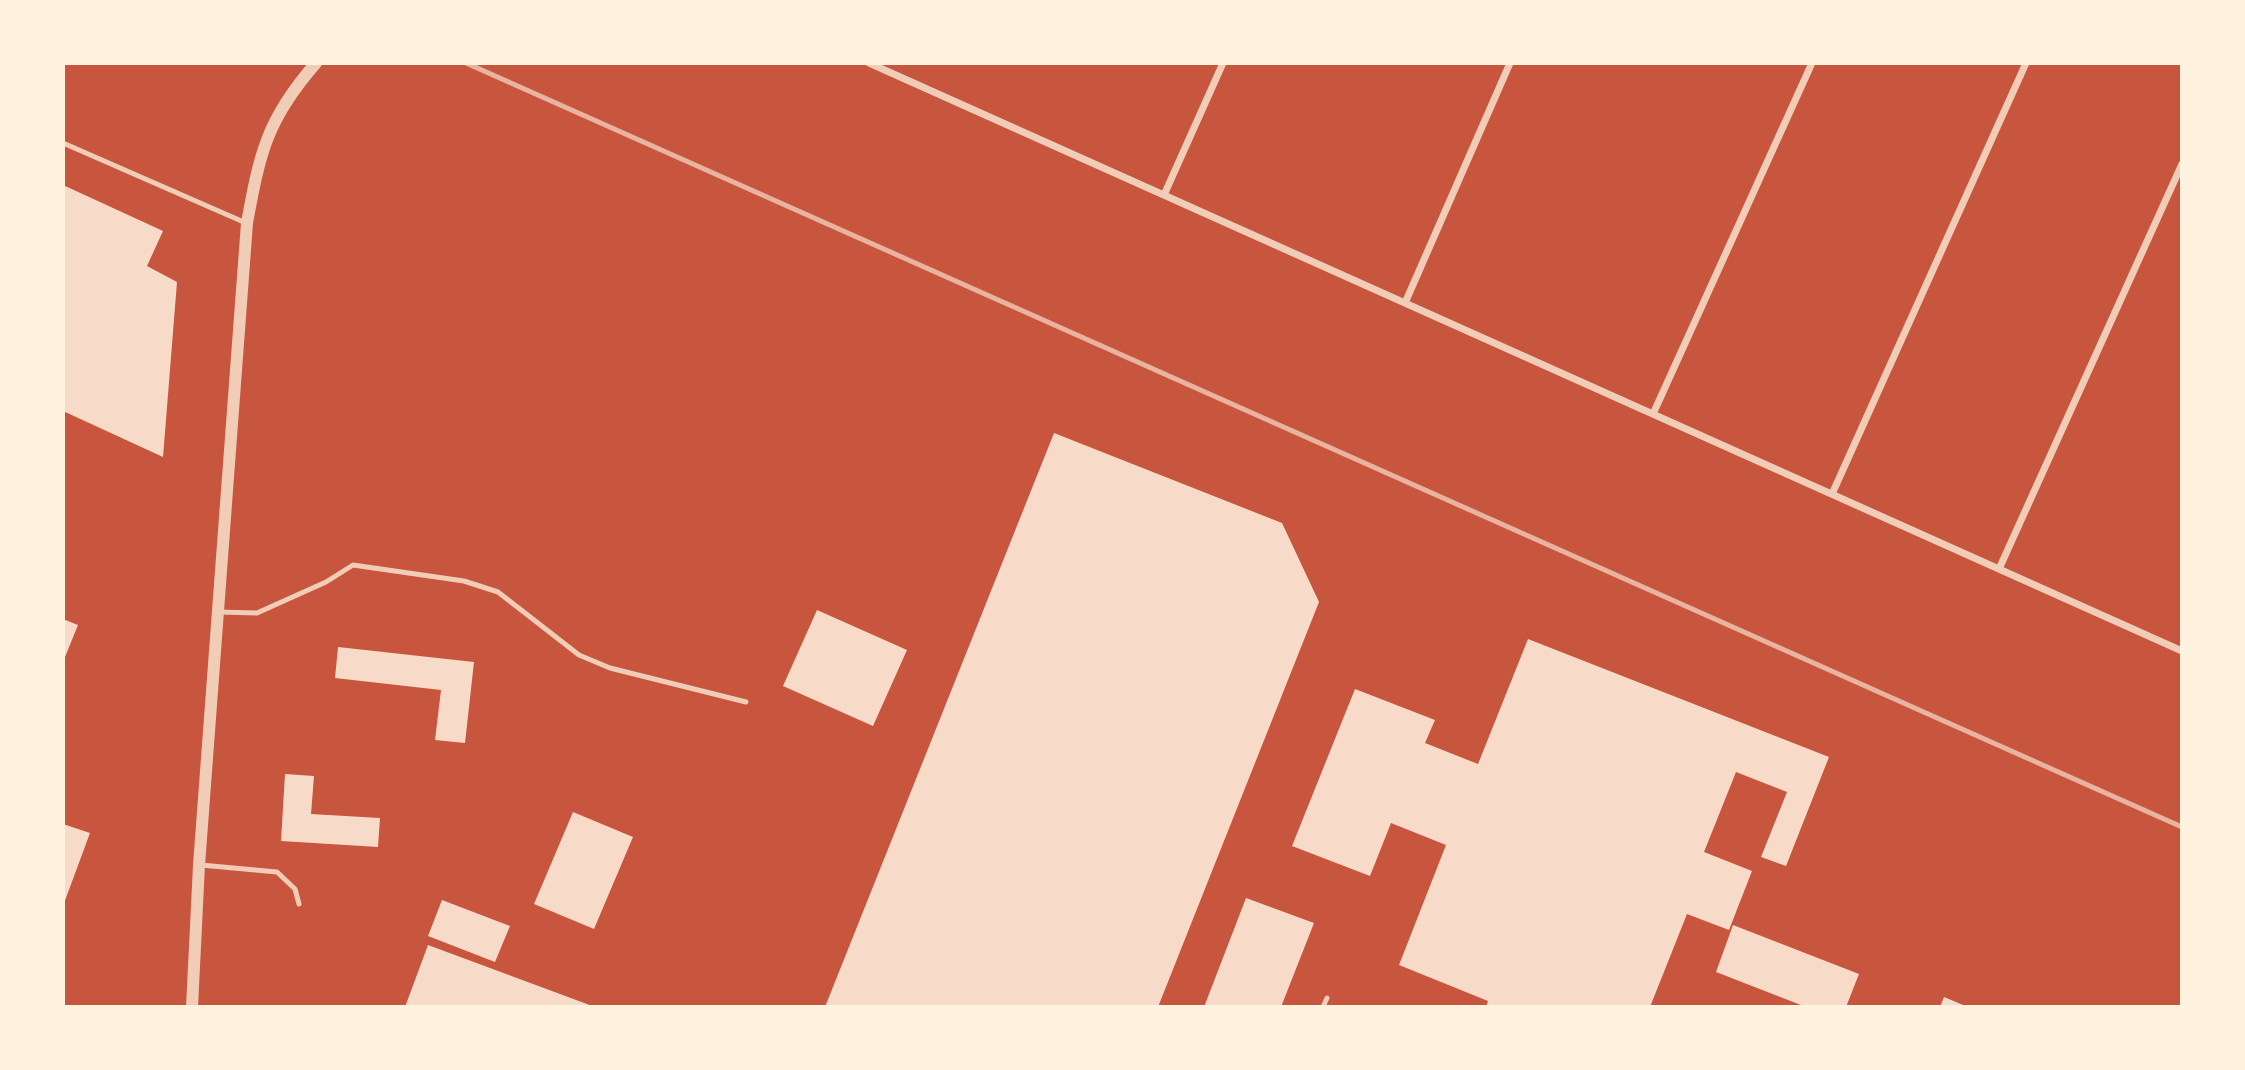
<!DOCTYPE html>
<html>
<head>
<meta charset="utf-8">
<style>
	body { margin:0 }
	#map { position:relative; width:2245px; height:1070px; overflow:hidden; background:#c8553d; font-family:"Crimson Pro",serif }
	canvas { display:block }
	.frame { position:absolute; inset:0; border:65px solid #fff3e0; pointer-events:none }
</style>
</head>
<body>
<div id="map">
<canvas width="2245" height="1070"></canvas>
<div class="frame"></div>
</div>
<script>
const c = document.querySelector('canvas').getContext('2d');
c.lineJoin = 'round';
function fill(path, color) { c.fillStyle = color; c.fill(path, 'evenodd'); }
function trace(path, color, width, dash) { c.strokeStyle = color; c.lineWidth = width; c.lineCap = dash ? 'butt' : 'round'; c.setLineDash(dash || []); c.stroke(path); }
fill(new Path2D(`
	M63 185 163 231 147 266 177 282 163 457 63 411Z
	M1054 433 1282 523 1319 602 1158 1007H825Z
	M817 610 907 650 873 726 783 686Z
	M63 619 78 625 63 662Z
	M1528 639 1829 757 1786 866 1761 857 1787 792 1736 772 1704 852 1752 871 1729 930 1687 914 1650 1007H1486L1488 1001 1399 965 1446 845 1391 823 1370 876 1292 846 1355 689 1435 720 1425 743 1478 764Z
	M338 647 474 662 465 743 435 740 441 690 335 678Z
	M285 774 314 776 311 814 380 818 378 847 281 841Z
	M573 812 633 837 594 929 534 904Z
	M63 824 90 833 63 906Z
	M1246 898 1314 923 1281 1007H1204Z
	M442 900 510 926 495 962 428 936Z
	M1733 925 1859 974 1846 1007H1806L1716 972Z
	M428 945 595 1007H405Z
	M1944 997 1968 1007H1940Z`), '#f7dbc8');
trace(new Path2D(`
	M63 143 246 223
	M218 612 257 613 326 582 353 565 464 581 498 592 579 655 610 668 746 702
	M201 865 277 872 295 889 299 904
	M1323 1007 1327 998`), '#f1ccb7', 5);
trace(new Path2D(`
	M869 63 2182 651
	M1164 195 1223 63
	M1405 303 1510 63
	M1653 414 1812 63
	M1832 494 2026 63
	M1999 569 2182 164`), '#f1ccb7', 7);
trace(new Path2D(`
	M192 1007 199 865 247 223C260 152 267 119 316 63`), '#f1ccb7', 12);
trace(new Path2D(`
	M466 63 2182 827`), '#e9b49f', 5);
</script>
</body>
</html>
